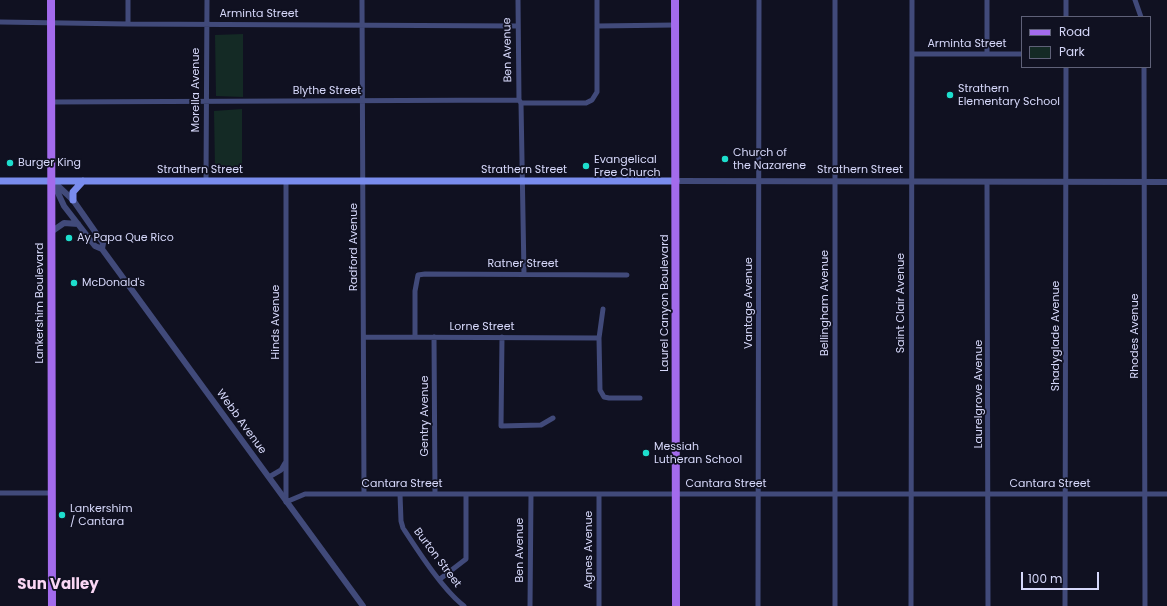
<!DOCTYPE html>
<html>
<head>
<meta charset="utf-8">
<style>
	body { margin:0 }
	#map { position:relative; width:1167px; height:606px; overflow:hidden; background:#101121; font-family:Poppins,sans-serif }
	canvas { display:block }
	.legend { position:absolute; left:1021px; top:16px; width:130px; height:52px; box-sizing:border-box; background:#101121; border:1px solid #5f6178; margin:0; padding:5px 7px; list-style:none; font-size:12px; color:#d6d8fa }
	.legend li { display:flex; align-items:center; gap:8px; height:20px }
	.legend b { width:20px; border:1px solid #5f6178 }
	.scale { position:absolute; left:1021px; top:572px; width:78px; height:18px; box-sizing:border-box; border:2px solid #d6d8fa; border-top:0; padding-left:5px; font-size:12px; line-height:14px; white-space:nowrap; color:#d6d8fa; -webkit-text-stroke:3px #101121; paint-order:stroke }
</style>
</head>
<body>
<div id="map">
<canvas width="1167" height="606"></canvas>
<ul class="legend">
<li><b style="height:5px;background:#a36bec"></b>Road</li>
<li><b style="height:11px;background:#142a25"></b>Park</li>
</ul>
<div class="scale">100 m</div>
</div>
<script>
const c = document.querySelector('canvas').getContext('2d');
c.lineJoin = 'round';
function fill(path, color) { c.fillStyle = color; c.fill(path, 'evenodd'); }
function trace(path, color, width, dash) { c.strokeStyle = color; c.lineWidth = width; c.lineCap = dash ? 'butt' : 'round'; c.setLineDash(dash || []); c.stroke(path); }
function write(font, color, halo, rows, align = 'center') {
  c.font = font + ' Poppins,sans-serif'; c.lineWidth = 3.5; c.setLineDash([]); c.textBaseline = 'middle'; c.strokeStyle = halo; c.fillStyle = color; for (const [text, x, y, turn = 0] of rows) {
    c.save(); c.translate(x, y); c.rotate((+turn || 0) * Math.PI / 180); c.textAlign = isNaN(turn) ? turn : align; if (halo) c.strokeText(text, 0, 0); c.fillText(text, 0, 0); c.restore();
  }
}
fill(new Path2D(`
	M243 34V97L216 96 215 35Z
	M242 109V172H218L215 168 214 111Z`), '#142a25');
trace(new Path2D(`
	M128 0V24
	M362 0 364 494
	M518 0 519 100
	M1066 0V17
	M1135 0 1141 17
	M0 22 128 24 518 26
	M597 26 675 25
	M912 54H1022
	M987 54V0
	M1144 67 1145 606
	M51 102 519 100 521 103H586L592 100 597 92V0
	M521 103 524 274
	M206 181 207 0
	M286 181V502
	M987 183 988 606
	M603 309 599 338 600 390 604 397 609 398H640
	M364 337 599 338
	M415 337V291L418 275 425 274 627 275
	M434 337 435 494
	M502 337 501 426 541 425 553 418
	M269 477 281 470 285 463
	M0 493H51
	M400 494 401 521 403 528C418 551 443 590 464 606
	M599 494V606
	M286 502 305 494H1167
	M440 579 466 559V494
	M530 606 531 494
	M758 606 759 0
	M835 606V0
	M911 606 912 0
	M1065 606 1066 67`), '#414a7a', 5);
trace(new Path2D(`
	M52 180 64 206 95 246 102 249 363 606
	M676 181 1167 182
	M56 184 73 200 103 243 102 249
	M51 232 64 223 78 224`), '#414a7a', 6);
trace(new Path2D(`
	M0 181H676
	M73 200V192L83 181`), '#798ced', 7);
trace(new Path2D(`
	M51 0 52 606
	M675 0 676 606`), '#a36bec', 8);
for (const [x, y, r, color] of [
	[950,95,4,"#1ddecd"],
	[725,159,4,"#1ddecd"],
	[10,163,4,"#1ddecd"],
	[586,166,4,"#1ddecd"],
	[69,238,4,"#1ddecd"],
	[74,283,4,"#1ddecd"],
	[646,453,4,"#1ddecd"],
	[62,515,4,"#1ddecd"]
]) { const dot = new Path2D(); dot.arc(x, y, r, 0, 2 * Math.PI); c.fillStyle = color; c.fill(dot); trace(dot, '#101121', 1.5); }
write('11px', '#d6d8fa', '#101121', [
	["Arminta Street",259,14],
	["Arminta Street",967,44],
	["Ben Avenue",508,50,-91],
	["Morella Avenue",196,90,-90],
	["Blythe Street",327,91],
	["Strathern Street",200,170],
	["Strathern Street",524,170],
	["Strathern Street",860,170],
	["Radford Avenue",354,247,-90],
	["Ratner Street",523,264],
	["Lankershim Boulevard",40,303,-90],
	["Laurel Canyon Boulevard",665,303,-90],
	["Vantage Avenue",749,303,-90],
	["Bellingham Avenue",825,303,-90],
	["Saint Clair Avenue",901,303,-90],
	["Hinds Avenue",276,322,-90],
	["Lorne Street",482,327],
	["Shadyglade Avenue",1056,336,-90],
	["Rhodes Avenue",1135,336,-90],
	["Laurelgrove Avenue",979,394,-90],
	["Gentry Avenue",425,416,-90],
	["Webb Avenue",241,422,54],
	["Cantara Street",402,484],
	["Cantara Street",726,484],
	["Cantara Street",1050,484],
	["Ben Avenue",520,550,-90],
	["Agnes Avenue",589,550,-90],
	["Burton Street",437,558,53]
]);
write('11px', '#d6d8fa', '#101121', [
	["Strathern",958,89],
	["Elementary School",958,102],
	["Church of",733,153],
	["the Nazarene",733,166],
	["Evangelical",594,160],
	["Free Church",594,173],
	["Burger King",18,163],
	["Ay Papa Que Rico",77,238],
	["McDonald's",82,283],
	["Messiah",654,447],
	["Lutheran School",654,460],
	["Lankershim",70,509],
	["/ Cantara",70,522]
], 'left');
write('bold 15px', '#fad7f4', '#101121', [
	["Sun Valley",58,585]
]);
</script>
</body>
</html>
